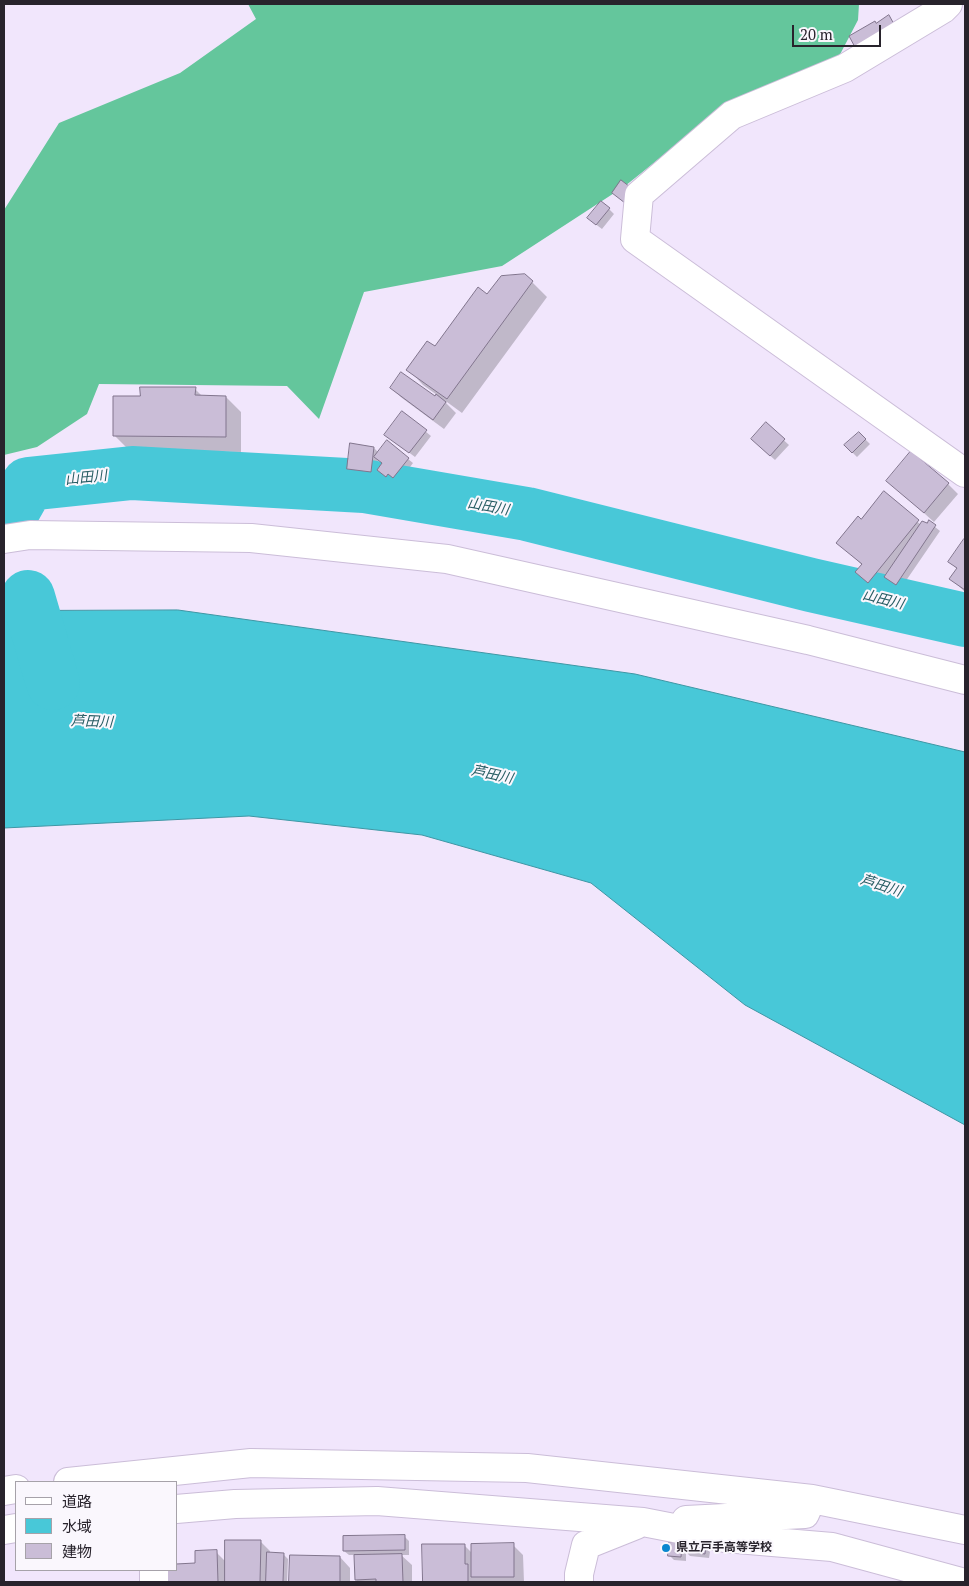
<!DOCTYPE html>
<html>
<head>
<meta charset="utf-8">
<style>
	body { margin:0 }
	#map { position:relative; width:969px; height:1586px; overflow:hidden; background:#f1e6fc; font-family:"PT Serif","Noto Sans JP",serif }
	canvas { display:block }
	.frame { position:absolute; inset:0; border:5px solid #28232c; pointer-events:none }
	.legend { position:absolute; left:15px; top:1481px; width:162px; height:90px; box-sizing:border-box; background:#faf7fd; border:1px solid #a6a2a9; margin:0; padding:6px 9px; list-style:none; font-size:15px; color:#28232c }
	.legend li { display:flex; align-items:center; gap:10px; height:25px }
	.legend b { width:25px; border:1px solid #a6a2a9 }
	.scale { position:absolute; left:792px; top:25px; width:89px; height:22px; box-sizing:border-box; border:2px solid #28232c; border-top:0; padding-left:6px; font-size:15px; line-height:18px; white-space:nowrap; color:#28232c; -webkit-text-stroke:4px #faf7fd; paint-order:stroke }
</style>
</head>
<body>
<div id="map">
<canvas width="969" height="1586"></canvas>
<div class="frame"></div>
<ul class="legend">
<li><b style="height:6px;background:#fff"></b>道路</li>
<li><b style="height:14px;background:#48c8d8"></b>水域</li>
<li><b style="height:14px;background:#cabdd7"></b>建物</li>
</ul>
<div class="scale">20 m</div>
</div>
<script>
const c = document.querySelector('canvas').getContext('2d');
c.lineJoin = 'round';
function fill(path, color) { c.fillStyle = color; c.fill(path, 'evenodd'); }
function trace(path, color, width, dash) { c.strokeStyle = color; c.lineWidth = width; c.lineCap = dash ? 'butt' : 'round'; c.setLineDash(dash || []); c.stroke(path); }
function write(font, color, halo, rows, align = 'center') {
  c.font = font + ' "PT Serif","Noto Sans JP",serif'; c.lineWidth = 4; c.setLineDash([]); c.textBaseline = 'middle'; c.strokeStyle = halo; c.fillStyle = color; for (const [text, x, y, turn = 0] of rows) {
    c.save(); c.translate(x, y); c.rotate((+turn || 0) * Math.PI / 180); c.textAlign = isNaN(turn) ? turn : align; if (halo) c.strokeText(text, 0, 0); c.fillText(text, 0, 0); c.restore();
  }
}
fill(new Path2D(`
	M248 4H859L858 20 835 64 710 118 625 186 502 266 364 292 319 419 287 386 99 384 87 414 37 447 4 455V210L59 123 180 73 256 19Z`), '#64c69c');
const water = new Path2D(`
	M178 610 635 674 965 752V1125L745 1005 591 883 422 835 249 816 4 828V611Z`);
fill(water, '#48c8d8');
trace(water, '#3e96a4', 1);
fill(new Path2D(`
	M609 209 614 214 602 229 594 223Z
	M532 282 547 297 462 413 447 402 446 403 456 413 444 429 402 398 391 388 435 398 437 395 423 385 408 369 435 348 488 296Z
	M195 389 203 397H226L241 412V452L129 450 114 435 141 397Z
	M403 413 431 436 415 457 391 439Z
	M766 424 789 445 775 460 757 444Z
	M859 433 870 444 857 457 846 446Z
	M387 442 413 463 399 482 393 478 391 481 383 475V463L378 459 376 477 353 474 348 469 374 448 379 453Z
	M888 481 948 484 958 494 934 522Z
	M884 493 921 525H927L929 522 940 531 901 588 889 580 879 592 856 572 862 565 838 543 862 521Z
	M964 540 965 541V592L951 579 957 569 950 562Z
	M404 1536 409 1541V1555H401L412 1565V1582H358L356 1580 355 1555H349L344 1551Z
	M260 1541 270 1551V1553L283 1554 288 1559 287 1582H166L170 1574 169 1570H176L197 1564 216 1552 226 1562Z
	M682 1544 686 1548 705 1547 710 1552 709 1558 690 1556 686 1552V1561L674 1560 669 1555Z
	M464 1545 472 1553 513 1545 523 1555 524 1582H424L423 1546Z
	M291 1557H340L350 1568V1582H291Z`), '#0003');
trace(new Path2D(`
	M15 507 28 484 132 473 364 486 527 514 811 585 965 620
	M28 597 53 683`), '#48c8d8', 54);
const building = new Path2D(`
	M889 15 895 26 856 49 849 36 875 21 876 23Z
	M621 180 634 190 625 203 612 193Z
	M601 201 610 208 596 225 587 218Z
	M525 274 533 281 447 399 406 370 427 341 435 346 478 287 487 294 501 276Z
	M401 372 435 396 436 394 446 402 433 420 390 388Z
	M140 387H196L195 395 226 396V437L113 436V396H140Z
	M402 411 427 430 409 453 384 435Z
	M766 422 785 439 770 456 751 439Z
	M859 432 866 439 852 453 844 445Z
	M387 440 409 458 393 478 388 474 386 477 377 470 382 463 374 457Z
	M350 443 374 447 371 472 347 469Z
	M911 451 949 483 924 513 886 481Z
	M884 491 919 520 868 583 855 572 862 564 836 543 858 516 861 519Z
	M929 520 936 525 896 585 884 577 922 521 927 523Z
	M964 539 965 540V590L949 579 957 568 948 562Z
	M405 1535V1550L343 1551V1536Z
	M225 1540H261L260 1582H225Z
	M669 1542 682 1543 681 1557 668 1556Z
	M514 1543V1577H471V1544Z
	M685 1543 706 1546 705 1554 684 1551Z
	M422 1544H465V1564H468V1582H423Z
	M217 1550 218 1582H164V1574L168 1573V1570H176V1564L195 1563V1551Z
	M267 1552 284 1553 283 1582H266Z
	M402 1554 403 1582H376V1579L355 1580 354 1555Z
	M290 1555 340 1556V1582H289Z`);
fill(building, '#cabdd7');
trace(building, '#81758d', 1);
const street = new Path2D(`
	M948 4 943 9 845 68 732 115 639 195 635 239 965 473
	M68 1482 251 1463 527 1468 812 1499 965 1530
	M4 1491 16 1489
	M176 1509 235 1504 377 1501 643 1522 725 1538 832 1547 961 1582
	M686 1520 805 1514 811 1500
	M4 1530 16 1528
	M154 1582V1570
	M579 1582V1574L586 1545 636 1525`);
const secondary = new Path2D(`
	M4 539 30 535 251 538 447 559 808 640 965 680`);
trace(street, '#cbbdd8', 30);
trace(secondary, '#cbbdd8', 30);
trace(street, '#fff', 28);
trace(secondary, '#fff', 28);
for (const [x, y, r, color] of [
	[666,1548,5,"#0a87cf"]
]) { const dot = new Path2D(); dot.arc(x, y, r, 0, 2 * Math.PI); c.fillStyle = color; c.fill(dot); trace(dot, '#faf7fd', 2); }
write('bold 12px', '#28232c', '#faf7fd', [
	["県立戸手高等学校",676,1548]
], 'left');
write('italic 14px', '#285d64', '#faf7fd', [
	["山田川",86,478,-6],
	["山田川",488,507,10],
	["山田川",883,600,14],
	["芦田川",92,722,2],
	["芦田川",492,775,12],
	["芦田川",881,886,18]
]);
</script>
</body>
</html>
